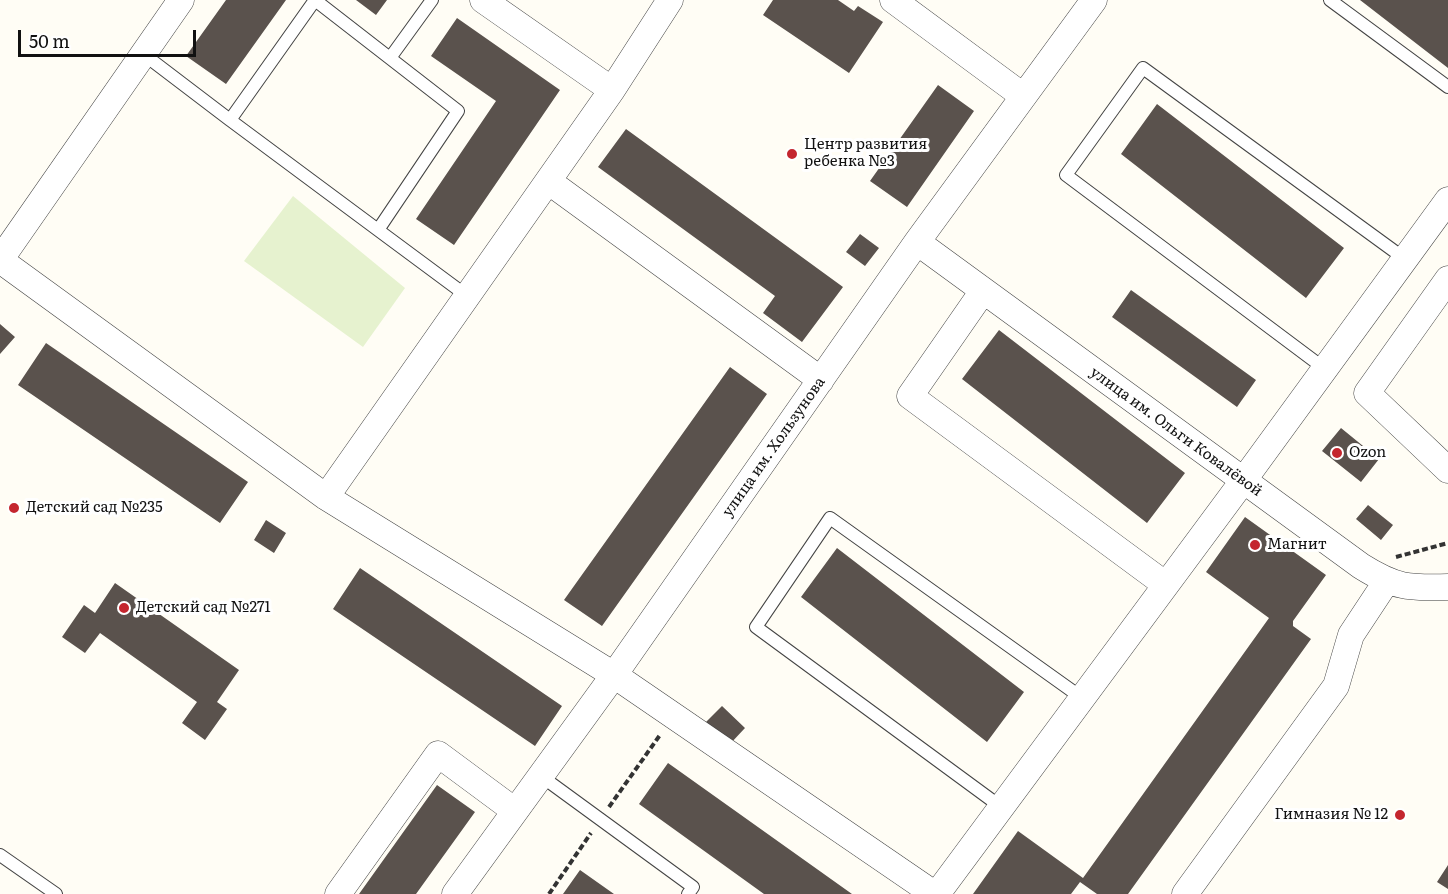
<!DOCTYPE html>
<html>
<head>
<meta charset="utf-8">
<style>
	body { margin:0 }
	#map { position:relative; width:1448px; height:894px; overflow:hidden; background:#fffdf5; font-family:Literata,serif }
	canvas { display:block }
	.scale { position:absolute; left:18px; top:30px; width:178px; height:27px; box-sizing:border-box; border:3px solid #111; border-top:0; padding-left:8px; font-size:18px; line-height:21px; white-space:nowrap; color:#111; -webkit-text-stroke:4px #fff; paint-order:stroke }
</style>
</head>
<body>
<div id="map">
<canvas width="1448" height="894"></canvas>
<div class="scale">50 m</div>
</div>
<script>
const c = document.querySelector('canvas').getContext('2d');
c.lineJoin = 'round';
function fill(path, color) { c.fillStyle = color; c.fill(path, 'evenodd'); }
function trace(path, color, width, dash) { c.strokeStyle = color; c.lineWidth = width; c.lineCap = dash ? 'butt' : 'round'; c.setLineDash(dash || []); c.stroke(path); }
function write(font, color, halo, rows, align = 'center') {
  c.font = font + ' Literata,serif'; c.lineWidth = 6; c.setLineDash([]); c.textBaseline = 'middle'; c.strokeStyle = halo; c.fillStyle = color; for (const [text, x, y, turn = 0] of rows) {
    c.save(); c.translate(x, y); c.rotate((+turn || 0) * Math.PI / 180); c.textAlign = isNaN(turn) ? turn : align; if (halo) c.strokeText(text, 0, 0); c.fillText(text, 0, 0); c.restore();
  }
}
fill(new Path2D(`
	M293 196 405 288 363 347 244 261Z`), '#e6f2cf');
fill(new Path2D(`
	M226 0H286L226 84 186 56Z
	M356 0H387L376 15Z
	M773 0H838L854 11 858 6 883 22 849 73 763 15Z
	M1360 0H1448V68Z
	M457 18 560 90 454 245 416 219 496 101 431 56Z
	M938 85 974 111 907 207 870 181Z
	M1157 104 1344 248 1306 298 1121 154Z
	M626 129 843 287 802 342 763 313 775 296 598 167Z
	M860 234 879 248 865 266 846 252Z
	M1131 290 1256 380 1237 407 1112 317Z
	M0 324 15 337 0 354Z
	M999 330 1185 473 1147 523 962 379Z
	M46 343 248 482 220 523 18 385Z
	M730 367 767 394 602 626 564 600Z
	M1341 428 1379 459 1361 482 1322 451Z
	M1368 505 1393 525 1381 540 1356 519Z
	M1245 517 1326 575 1293 621V626L1311 639 1128 894H1097L1080 882 1071 894H973L1018 831 1083 878 1269 618 1206 572Z
	M266 520 286 533 274 553 254 540Z
	M837 548 1024 692 987 742 801 597Z
	M360 568 562 706 535 746 333 609Z
	M115 583 239 670 217 702 227 709 205 740 182 723 197 702 100 633 85 653 62 637 84 605 95 613Z
	M722 706 745 728 730 744 706 722Z
	M668 763 852 894H764L639 804Z
	M437 785 475 812 416 894H359Z
	M1448 865V889L1437 882Z
	M580 870 614 894H563Z`), '#5a524d');
const service = new Path2D(`
	M1330 0 1448 87
	M142 53 230 120 315 0 458 111 378 230 467 296
	M390 58 432 0
	M230 120 378 230
	M1325 369 1066 175 1143 68 1405 259
	M541 776 693 887 688 894
	M1001 807 756 627 830 518 1082 698
	M0 855 56 894`);
const minor = new Path2D(`
	M483 0 612 90
	M893 0 1023 96
	M548 181 821 380
	M917 242 1361 566C1396 588 1408 588 1448 587
	M0 260 326 497 614 675 934 894
	M0 260 181 0
	M1448 279 1367 393 1448 470
	M983 291 910 396 1166 585
	M326 497 612 90 670 0
	M338 894 438 754 515 811
	M455 894 614 675 917 242 1094 0
	M937 894 1243 481 1448 200
	M1185 894 1336 686 1351 635 1386 582`);
trace(service, '#444', 14);
trace(minor, '#444', 27);
trace(new Path2D(`
	M1396 557 1448 543
	M609 807 660 735
	M549 894 591 833`), '#333', 4, [6, 3]);
trace(service, '#fff', 12);
trace(minor, '#fff', 26);
for (const [x, y, r, color] of [
	[792,154,6,"#c4262e"],
	[1337,453,6,"#c4262e"],
	[14,508,6,"#c4262e"],
	[1255,545,6,"#c4262e"],
	[124,608,6,"#c4262e"],
	[1400,815,6,"#c4262e"]
]) { const dot = new Path2D(); dot.arc(x, y, r, 0, 2 * Math.PI); c.fillStyle = color; c.fill(dot); trace(dot, '#fff', 2); }
write('15px', '#111', '#fff', [
	["Центр развития",804,145],
	["ребенка №3",804,162],
	["Ozon",1349,453],
	["Детский сад №235",26,508],
	["Магнит",1267,545],
	["Детский сад №271",136,608],
	["Гимназия № 12",1388,815,"right"]
], 'left');
write('15px', '#111', '#fff', [
	["улица им. Ольги Ковалёвой",1176,432,36],
	["улица им. Хользунова",774,447,-55]
]);
</script>
</body>
</html>
